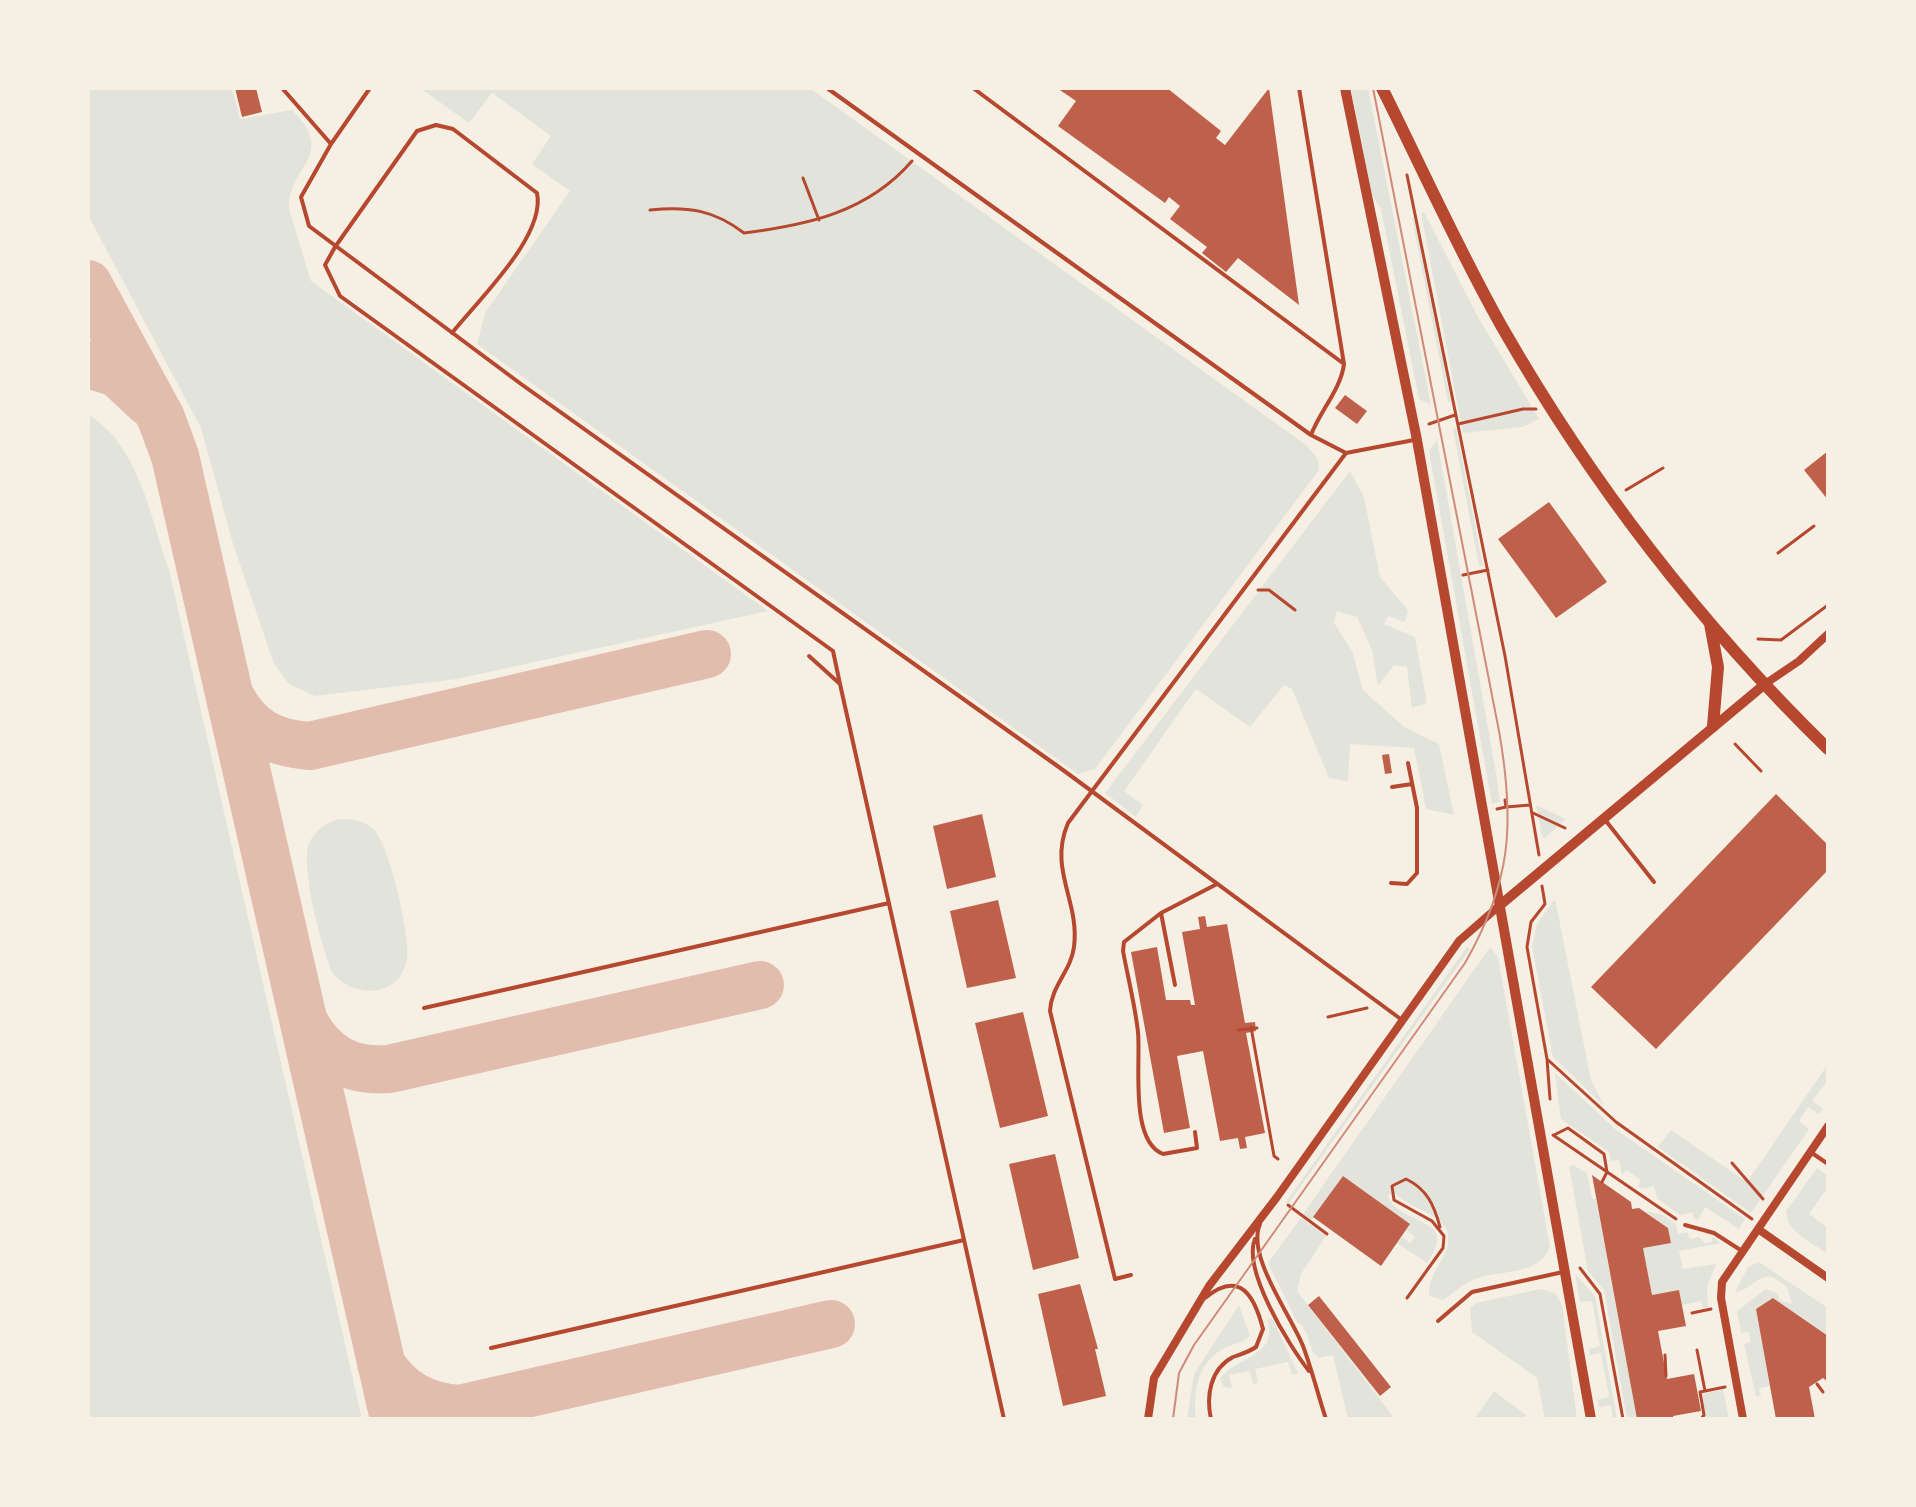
<!DOCTYPE html>
<html>
<head>
<meta charset="utf-8">
<style>
	body { margin:0 }
	#map { position:relative; width:1916px; height:1507px; overflow:hidden; background:#f6efe4; font-family:"Archivo Narrow",sans-serif }
	canvas { display:block }
	.frame { position:absolute; inset:0; border:90px solid #f6efe4; pointer-events:none }
</style>
</head>
<body>
<div id="map">
<canvas width="1916" height="1507"></canvas>
<div class="frame"></div>
</div>
<script>
const c = document.querySelector('canvas').getContext('2d');
c.lineJoin = 'round';
function fill(path, color) { c.fillStyle = color; c.fill(path, 'evenodd'); }
function trace(path, color, width, dash) { c.strokeStyle = color; c.lineWidth = width; c.lineCap = dash ? 'butt' : 'round'; c.setLineDash(dash || []); c.stroke(path); }
fill(new Path2D(`
	M88 88H232L240 119 292 110C338 156 288 165 289 209L311 281 768 611 457 679 315 696 289 684 274 664 233 544 201 428 88 215Z
	M420 88H810L1306 445 1318 459 1319 470 1095 769 1078 774 477 344 485 313 570 191 532 164 551 136 492 93 469 123Z
	M1351 88H1368L1431 405 1419 399 1381 209 1372 195Z
	M1424 212 1478 317 1539 419 1522 427 1463 433 1421 213Z
	M1414 217 1451 402H1448L1412 218Z
	M88 414C139 446 150 515 169 570L362 1419H88Z
	M1456 428 1483 566H1479L1453 429Z
	M1437 439 1497 779 1500 802 1492 804 1429 451Z
	M1350 471 1364 497 1380 577 1408 610 1405 622 1388 616 1384 624 1415 637 1427 703 1412 708 1407 667 1394 665 1378 686 1372 650 1357 617 1337 611 1334 623 1352 651 1363 690 1404 727 1439 744 1454 815 1426 809 1414 748 1350 744 1348 781 1329 778 1292 689 1284 685 1250 727 1196 689 1124 791 1143 805 1136 817 1105 793Z
	M1536 805 1566 819 1545 838 1542 837Z
	M338 819C350 819 362 819 372 828 389 841 410 935 407 957 402 998 355 999 333 974 322 950 300 867 309 843 315 830 325 824 338 819Z
	M1555 899 1591 1080 1604 1106 1553 1057 1532 946 1537 924Z
	M1467 947 1470 949 1288 1204 1286 1202Z
	M1490 947 1498 957 1550 1247C1538 1277 1500 1269 1475 1279 1462 1284 1454 1293 1443 1300L1429 1296C1428 1274 1444 1263 1448 1244 1454 1214 1410 1211 1394 1192L1387 1196C1403 1228 1461 1216 1427 1263L1397 1243 1402 1237 1410 1243 1415 1237 1406 1230 1410 1224 1343 1176 1311 1220 1303 1214Z
	M1828 1064V1080L1812 1101 1823 1109 1819 1114 1808 1107 1799 1121 1809 1129 1751 1213 1658 1147 1671 1130 1747 1182Z
	M1555 1073 1615 1129 1745 1219 1739 1229 1705 1207 1698 1220 1694 1219 1692 1212 1680 1215 1657 1198 1654 1186 1642 1189 1638 1186 1641 1180 1626 1170 1622 1175 1619 1160 1611 1161 1609 1152 1561 1119Z
	M1573 1165 1587 1173 1592 1199H1596L1637 1419H1627L1604 1290 1588 1271 1569 1166Z
	M1817 1168 1828 1176V1187L1809 1214 1828 1228V1254C1812 1242 1786 1232 1786 1211Z
	M1645 1211 1663 1215 1676 1224 1678 1234 1687 1232 1690 1239 1699 1237 1705 1243 1712 1242V1237L1721 1243 1679 1251 1683 1269 1716 1264 1707 1287 1708 1307 1703 1308 1701 1301 1682 1305 1679 1290 1652 1295 1643 1248 1671 1243 1668 1228Z
	M1301 1218 1326 1236 1301 1274 1297 1291 1395 1419H1348L1333 1355 1319 1358C1306 1349 1313 1332 1297 1322L1268 1263Z
	M1759 1262 1828 1308V1336L1774 1298 1756 1309 1770 1386 1759 1388 1761 1396 1756 1397 1744 1344 1751 1342 1748 1332 1741 1333 1737 1311 1766 1289 1777 1293 1780 1300 1792 1304 1787 1287 1773 1277C1756 1275 1750 1291 1735 1292L1748 1267Z
	M1575 1274 1595 1296 1617 1419H1613L1611 1405 1599 1407 1598 1400 1609 1397 1601 1353 1590 1355 1589 1349 1600 1346 1592 1301 1580 1302Z
	M1541 1289 1555 1293 1562 1304 1577 1419H1545L1537 1378 1472 1332 1470 1308 1476 1303Z
	M1239 1305 1250 1336C1242 1344 1230 1344 1221 1350 1197 1365 1193 1393 1196 1419H1187L1194 1374Z
	M1272 1318 1298 1373 1292 1375 1288 1362 1255 1369 1258 1383 1253 1384 1250 1371 1229 1375 1232 1388 1224 1387 1220 1379C1235 1357 1280 1356 1267 1320Z
	M1723 1390 1729 1419H1704L1703 1394Z
	M1494 1391 1526 1415 1525 1419H1474Z`), '#e2e4dc');
trace(new Path2D(`
	M88 284 161 418 175 456 394 1419
	M88 364 117 373 148 402
	M230 696C248 731 272 743 310 746L707 654
	M304 1022C323 1057 349 1072 389 1069L760 985
	M381 1364C401 1394 424 1406 460 1409L831 1324`), '#e2bdae', 48);
fill(new Path2D(`
	M235 88H256L262 112 242 117Z
	M1057 88H1167L1221 131 1216 138 1225 145 1269 88 1299 305 1238 258 1226 272 1202 253 1207 247 1170 219 1180 206 1169 197 1165 203 1058 126 1076 101Z
	M1345 395 1367 411 1357 424 1335 408Z
	M1828 451V500L1804 470Z
	M1549 502 1607 582 1556 618 1498 539Z
	M1389 754 1392 773 1385 774 1382 755Z
	M1776 794 1828 845V870L1656 1049 1591 987Z
	M982 814 996 877 947 889 933 826Z
	M998 900 1016 978 967 988 950 911Z
	M1205 916 1207 927 1227 924 1245 1023 1255 1022 1256 1031 1246 1033 1265 1133 1245 1137 1247 1148 1240 1149 1238 1138 1220 1141 1203 1051 1177 1056 1190 1128 1164 1133 1131 952 1157 947 1166 1000H1190L1191 1005H1195L1182 932 1200 929 1198 917Z
	M1023 1012 1048 1116 1000 1128 975 1023Z
	M1055 1154 1079 1258 1033 1270 1009 1164Z
	M1592 1175 1631 1202 1632 1209 1639 1208 1668 1228 1671 1243 1643 1248 1652 1295 1679 1290 1686 1326 1658 1331 1667 1379 1694 1374 1701 1411 1673 1416 1674 1419H1637Z
	M1343 1176 1410 1224 1381 1266 1313 1217Z
	M1080 1284 1098 1349H1095L1106 1396 1063 1406 1038 1294Z
	M1319 1296 1391 1387 1380 1396 1308 1305Z
	M1773 1298 1828 1336V1382L1823 1378 1809 1387 1815 1419H1776L1756 1309Z`), '#bf614a');
trace(new Path2D(`
	M1407 175 1505 656 1539 855
	M803 178 819 220
	M650 210C688 206 714 210 744 233 808 225 868 212 912 161
	M1429 424 1455 415
	M1458 424 1523 409H1536
	M1626 490 1663 468
	M1778 553 1814 526
	M1463 575 1488 570
	M1258 590H1269L1295 610
	M1758 639 1781 640 1828 605
	M1735 744 1761 771
	M1506 807 1530 805
	M1497 809 1506 807 1505 800
	M1533 813 1565 828
	M1542 886 1545 904 1531 922 1527 947 1547 1059 1550 1099
	M1328 1017 1367 1008
	M1251 1027 1274 1156 1278 1159
	M1238 1030 1257 1028
	M1547 1059 1616 1122 1752 1219
	M1553 1135 1676 1219
	M1554 1135 1568 1128 1604 1154 1607 1172 1602 1182
	M1732 1163 1763 1199
	M1288 1205 1327 1234
	M1580 1268 1600 1294 1623 1419
	M1407 1298 1443 1248 1444 1236 1432 1221 1394 1200 1392 1186 1406 1179C1427 1189 1434 1205 1440 1227
	M1692 1313 1711 1309
	M1697 1350 1705 1391 1725 1387
	M1665 1355 1666 1376
	M1817 1384 1823 1392
	M1701 1419 1704 1415 1700 1392 1705 1391`), '#b5482f', 3);
trace(new Path2D(`
	M282 88 331 144
	M370 88 331 144 301 197 309 226 521 384 1063 770 1402 1020
	M827 88 1311 435 1346 453 1414 440
	M973 88 1344 364C1341 389 1320 411 1311 435
	M1299 88 1344 364
	M452 333C478 300 546 236 537 193L453 129 436 125 417 131 335 247 325 265 340 296 833 651 840 684
	M809 656 840 684 1004 1419
	M1392 787 1412 784
	M1606 821 1654 882
	M1391 883 1407 884 1417 873V808L1408 763
	M1161 913 1124 942 1123 951C1128 978 1135 1005 1138 1032 1141 1062 1129 1141 1163 1154L1197 1148 1195 1132
	M1175 985 1161 913 1217 884
	M424 1008 889 903
	M1812 1153 1828 1164
	M1260 1224C1246 1256 1291 1315 1303 1346 1312 1370 1318 1395 1326 1419
	M1685 1225 1714 1233 1742 1251
	M1255 1239C1242 1269 1289 1346 1309 1371
	M1131 1275 1115 1279 1050 1011C1051 986 1071 971 1074 947 1080 901 1048 870 1068 823L1346 453
	M1205 1298C1239 1270 1254 1294 1263 1329L1256 1347C1249 1352 1241 1354 1233 1357 1210 1369 1206 1396 1211 1419
	M1438 1321 1472 1292 1563 1272
	M491 1348 964 1240`), '#b5482f', 4);
trace(new Path2D(`
	M1765 684 1799 661 1828 634
	M1758 1229 1828 1278
	M1148 1419 1154 1378 1209 1286 1277 1197 1459 941 1499 906
	M1743 1419 1721 1298 1722 1282 1828 1126`), '#b5482f', 8);
trace(new Path2D(`
	M1345 88 1417 440 1591 1419
	M1499 906 1765 684`), '#b5482f', 10);
trace(new Path2D(`
	M1382 88C1422 168 1458 249 1502 327 1590 481 1701 625 1828 749
	M1710 624 1718 667 1713 726`), '#b5482f', 12);
trace(new Path2D(`
	M1173 1419 1179 1373 1194 1345 1465 963C1512 881 1515 822 1499 731L1373 88`), '#cf8b77', 2);
</script>
</body>
</html>
